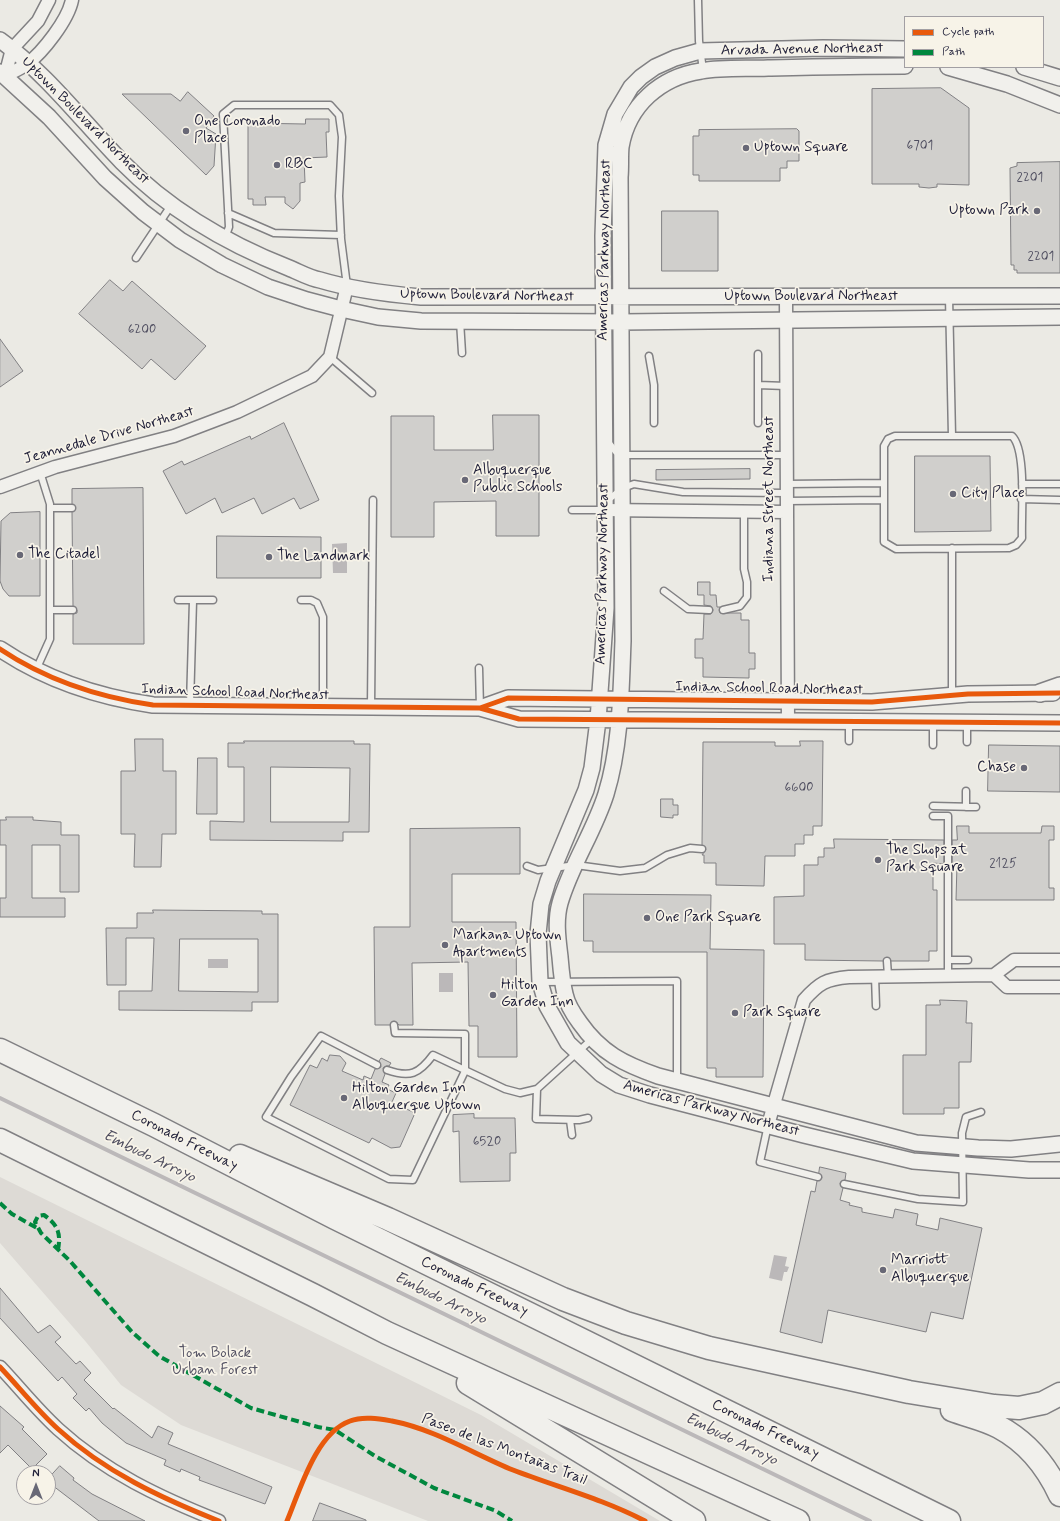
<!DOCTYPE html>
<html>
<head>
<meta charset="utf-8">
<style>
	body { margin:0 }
	#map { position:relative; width:1060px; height:1521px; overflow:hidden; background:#ebeae4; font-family:Mynerve,sans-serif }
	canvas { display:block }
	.legend { position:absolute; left:904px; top:16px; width:140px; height:52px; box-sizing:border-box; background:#f7f3e8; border:1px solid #a29fa3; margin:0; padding:5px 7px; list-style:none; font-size:12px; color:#22223b }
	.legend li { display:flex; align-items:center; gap:8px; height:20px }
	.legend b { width:20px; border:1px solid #a29fa3 }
	.north { position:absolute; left:16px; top:1465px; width:40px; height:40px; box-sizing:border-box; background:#f7f3e8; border:1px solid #a29fa3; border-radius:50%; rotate:0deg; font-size:11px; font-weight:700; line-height:16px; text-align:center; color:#22223b }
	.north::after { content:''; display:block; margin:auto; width:14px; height:18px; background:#686876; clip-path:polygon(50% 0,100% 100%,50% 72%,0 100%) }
</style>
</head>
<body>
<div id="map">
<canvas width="1060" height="1521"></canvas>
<ul class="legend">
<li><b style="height:5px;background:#e8590c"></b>Cycle path</li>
<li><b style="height:5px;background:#00873e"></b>Path</li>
</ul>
<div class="north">N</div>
</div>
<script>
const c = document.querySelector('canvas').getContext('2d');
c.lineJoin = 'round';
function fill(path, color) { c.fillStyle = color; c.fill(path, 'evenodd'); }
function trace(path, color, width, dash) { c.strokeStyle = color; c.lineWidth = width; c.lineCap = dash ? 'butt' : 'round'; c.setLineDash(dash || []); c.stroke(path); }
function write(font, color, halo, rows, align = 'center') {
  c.font = font + ' Mynerve,sans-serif'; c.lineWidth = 3.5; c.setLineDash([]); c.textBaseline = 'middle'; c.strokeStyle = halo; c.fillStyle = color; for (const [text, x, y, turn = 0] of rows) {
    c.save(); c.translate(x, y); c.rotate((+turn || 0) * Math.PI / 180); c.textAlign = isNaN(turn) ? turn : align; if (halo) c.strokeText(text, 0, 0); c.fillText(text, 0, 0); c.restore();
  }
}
fill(new Path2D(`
	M0 1177 481 1415 660 1521H428L181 1425 121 1385 86 1342 0 1243Z`), '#dddad5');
fill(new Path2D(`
	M347 543V573H333L332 544Z
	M208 959H228V968H208Z
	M439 973H453V992H439Z
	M774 1255 787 1257 785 1266 789 1267 787 1272H784L782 1281 769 1278Z`), '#bbb8b9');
trace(new Path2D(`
	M0 1098 870 1521`), '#bbb8b9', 4);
const building = new Path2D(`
	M941 88 969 108V185L937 184V187L929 188 919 187V184H872V89Z
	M188 92 214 116 206 128 216 134 214 166 206 175 122 94H171L180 101Z
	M306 119H329V132H326L327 157 304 158 305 182 300 183V201L293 209 285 203V197H265L266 205H253V199H248V123L305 124Z
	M797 129 799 131V161H787V168H780V181H699V175H693V136H699V130Z
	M1060 162V273H1017V270H1014V265H1011L1010 168 1017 166V163Z
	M662 211H718V271H662Z
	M110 280 123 291 132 281 206 346 175 380 151 359 142 369 79 314Z
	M0 339 23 371 0 387Z
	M493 415H539V536H496V501L434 502V537H391V416H434V450H493Z
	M284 423 319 500 300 509 294 498 262 514 254 498 222 513 215 498 186 514 163 471 182 461 184 465 250 436 251 439Z
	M915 456H990L991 531 915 532Z
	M750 469V479L656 480V470Z
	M143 488 144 644H73V614L77 613V610L73 606 72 512 76 508 72 504V489Z
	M40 512V596H9L3 589 0 581 1 521 10 513Z
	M217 536 321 537V578H217Z
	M698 582H710V595H716L717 607H720V613H741V620H749V653H755V669H749V678L703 677V658H695V639H703L704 614H711L713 610 711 606 704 605V595H698Z
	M135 739H163V771H176V834H162L161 867H134L135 834H121V771H135Z
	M244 741H354V744H370L369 832H343V841L210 840V821L244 822V767H228V743H244ZM271 767 350 768 349 822H271Z
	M800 741H823L822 826H813V835H804V844H795V856H765L764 886 716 885V863H704V855H702L706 849 702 845 703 742H775V746H800Z
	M989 745 1060 746V792L988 791Z
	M198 758H217V814H197Z
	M661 799H673V805H678V815H673V818L661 817Z
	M6 817H33V820L61 822V835H79V892H60V845H32V898H65V917H0V898H6V845H0V820H6Z
	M957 826H969V833H1041L1042 826H1054V840H1049V888H1054V900H956L957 864H952V840H957Z
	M520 828V874H452V922H516L517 1057H478V1026H469L468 962 412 963 413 1025H399L394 1021 390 1025H375L374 927H410V829Z
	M834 839 944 840V864L933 863V890H937V951H929V961H891L887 957 883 961 805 960V944H774V897L804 896V865H818V857H824V848H834Z
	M584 894 711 895 710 949 764 950 763 1077H716V1068H707V952H593V941H584Z
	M153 910 262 911V914H278V1002H252V1011L119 1010V991H152L154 938H126V985H107L106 928H137V913H153ZM180 939H258V992L179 991Z
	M940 1000 967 1001 966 1023H972L971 1062H959V1108H944V1114H903V1055H926V1005H940Z
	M330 1055 340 1056 346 1063 342 1071 363 1080 364 1076 371 1079 375 1069 381 1067 379 1061 381 1058 391 1063 389 1066H386L383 1068 385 1074 382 1082 389 1085 387 1089 396 1093 392 1102 415 1113 400 1147 391 1148 372 1138 369 1143 290 1105 310 1065 317 1068 322 1058 327 1061Z
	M474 1114V1118H515L516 1153H510V1181L460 1182 459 1131 453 1132V1115Z
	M820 1167 846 1173 845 1180 840 1183 843 1188 840 1200 850 1203 849 1205 862 1208V1212L893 1218 895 1209 918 1214 916 1225 938 1230 940 1218 982 1228 963 1319 931 1312 926 1332 828 1310 822 1343 780 1332 811 1191 815 1192 817 1181 822 1178 819 1173Z
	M0 1288 38 1333 50 1325 61 1337 55 1342 76 1364 80 1361 91 1373 84 1380 113 1409 114 1408 152 1438 158 1426 173 1433 168 1444 272 1487 265 1504 199 1480 200 1477 181 1469 180 1472 164 1465 166 1460 126 1443 102 1423 89 1408 86 1411 73 1398 77 1394 62 1377 58 1381 0 1318Z
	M0 1406 24 1427 22 1429 47 1454 32 1469 8 1445 0 1453Z
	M60 1466 74 1478 73 1480 92 1494 145 1521H99L48 1482V1479Z
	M320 1503 366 1520V1521H313Z`);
fill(building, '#d0cfcc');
trace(building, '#818083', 1);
const service = new Path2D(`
	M698 0 699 41 703 70
	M228 213 274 233 341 235
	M225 238 229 227 223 114 234 105H330L339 115 342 137 339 196 341 239 347 286
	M136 258 172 204
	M949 297 952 436
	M460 321 462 353
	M758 354V423
	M649 356 654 385V423
	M330 357 372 393
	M758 385 786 386
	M895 436H1012C1027 450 1021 516 1022 538L1016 545 1009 548 896 549 884 542V446L888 439Z
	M609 443 616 452 623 455H786
	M786 484 883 483
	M1022 484H1060
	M1021 499 1060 500
	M608 500 623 488 634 484 683 492 786 493
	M786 501 884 500
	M50 508H72
	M572 510H604
	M952 548V696
	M664 591 688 609 709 610
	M178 600H213
	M301 600H311L317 603 323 617V706
	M50 610H73
	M723 610 740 606 747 597V582L744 569V512
	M479 668 480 708
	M36 670 50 639V504L40 472
	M190 705 193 601
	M371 707 373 500
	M933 722V745
	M849 741V722
	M967 742V722
	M933 806 976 807
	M966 807V791
	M933 816H948V976
	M527 866 538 870 576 865 620 871 645 868 667 855 690 848 702 849
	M948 960H968
	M887 961 888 976
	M875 976 876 1006
	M540 982 677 981V1081
	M377 1065 321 1036 291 1077 266 1117 389 1179 413 1180 465 1071V1034L395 1033 394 1025
	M387 1070C410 1078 419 1074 433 1055L505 1089 520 1093 537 1089
	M588 1118 579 1120 536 1119 537 1089 591 1040
	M570 1120 572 1135
	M768 1125 760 1162 818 1177
	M844 1184 918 1199 963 1202 962 1133 966 1117 981 1112`);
const minor = new Path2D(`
	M5 76C12 72 20 69 27 64 43 52 68 20 72 0
	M5 76 12 49 38 21 49 0
	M786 298 788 721
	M0 487 55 467 174 436 237 412 312 376 330 357 347 286
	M604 510 786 512
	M994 975 1007 987H1060
	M768 1125 804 1000C819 983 826 979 849 977L994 975 1014 960H1060
	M0 1367C19 1387 37 1410 58 1429 105 1472 161 1498 219 1521`);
const tertiary = new Path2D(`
	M0 40C47 74 82 121 122 162 168 209 228 244 289 268 299 272 309 278 320 280 353 290 387 294 421 297L1060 296
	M905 49 823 48 700 51 675 58 655 67 641 77 631 87 615 114 606 145 603 236 606 608 598 720 592 768 586 790 548 881 541 904 538 934 540 982 547 1006 568 1043 601 1074 619 1085 650 1095 804 1135 913 1161 1029 1170H1060
	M905 66C859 66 814 67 768 68 746 69 723 67 701 71 661 77 628 105 621 147 620 156 621 167 620 177L623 641C621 691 621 745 606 794 594 832 571 865 560 903 555 921 558 940 560 957 561 969 562 982 565 994 567 1004 574 1015 580 1023 601 1053 624 1064 658 1076L916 1143 978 1148 1011 1149 1060 1144
	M948 67 1007 84 1060 105
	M1024 67 1060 78
	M0 72 49 117 105 178 143 212 180 240 222 265 268 287 307 300 341 309 378 317 421 321 622 322 1060 317
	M0 649C46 680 98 697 153 705L480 708 519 719 1060 723
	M480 708 508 698 872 702 968 694 1053 693`);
const secondary = new Path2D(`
	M1040 693 1060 686`);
const motorway = new Path2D(`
	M0 1050 154 1125 335 1218 949 1521
	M0 1140 313 1295 387 1333 798 1521
	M240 1156 388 1219 563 1299 626 1323 709 1348 909 1392 994 1406 1019 1408 1043 1403 1060 1394
	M468 1383 694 1521
	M952 1410C968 1416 984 1419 999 1427 1027 1442 1047 1467 1060 1495`);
trace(service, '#818083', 9);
trace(minor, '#818083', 15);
trace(tertiary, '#818083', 18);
trace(secondary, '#818083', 20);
trace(motorway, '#818083', 25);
trace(service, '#f1f0ec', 6);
trace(minor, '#f1f0ec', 12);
trace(tertiary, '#f1f0ec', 15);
trace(secondary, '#f1f0ec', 17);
trace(motorway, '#f1f0ec', 22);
trace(new Path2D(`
	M0 1203 12 1214 37 1228
	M58 1250C61 1233 58 1225 44 1215L38 1216 35 1222 41 1233 70 1261 132 1332 159 1356 251 1408 318 1427 335 1430 375 1456 434 1488 496 1511 512 1521`), '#00873e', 4, [8, 4]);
trace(new Path2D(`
	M0 649C46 680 98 697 153 705L480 708 519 719 1060 723
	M480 708 508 698 872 702 968 694 1060 693
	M0 1367C19 1387 37 1410 58 1429 105 1472 161 1498 219 1521
	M287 1521C300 1490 316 1433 350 1421 363 1416 380 1419 392 1421 434 1429 474 1454 513 1470 557 1487 603 1499 645 1521`), '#e8590c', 5);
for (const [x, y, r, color] of [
	[186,131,4,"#686876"],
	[746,148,4,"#686876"],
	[277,165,4,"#686876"],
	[1037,211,4,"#686876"],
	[465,480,4,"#686876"],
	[953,494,4,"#686876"],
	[20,555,4,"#686876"],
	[269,557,4,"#686876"],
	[1024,768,4,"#686876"],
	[878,860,4,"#686876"],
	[647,918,4,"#686876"],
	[445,945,4,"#686876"],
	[493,995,4,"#686876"],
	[735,1013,4,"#686876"],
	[344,1098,4,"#686876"],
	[883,1270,4,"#686876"]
]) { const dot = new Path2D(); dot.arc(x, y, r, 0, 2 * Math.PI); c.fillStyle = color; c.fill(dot); trace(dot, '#f7f3e8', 1.5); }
write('13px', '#4e4d5f', null, [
	["6701",920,146],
	["2201",1030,178],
	["2201",1041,257],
	["6200",142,330],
	["6600",799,788],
	["2125",1003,864],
	["6520",487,1142]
]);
write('15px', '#22223b', '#f7f3e8', [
	["Arvada Avenue Northeast",802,50,-1],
	["Uptown Boulevard Northeast",85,121,45],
	["Americas Parkway Northeast",605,250,-89],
	["Uptown Boulevard Northeast",487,296,1],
	["Uptown Boulevard Northeast",811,297],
	["Jeannedale Drive Northeast",109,436,-16],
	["Indiana Street Northeast",770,499,-90],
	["Americas Parkway Northeast",603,574,-89],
	["Indian School Road Northeast",769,689,1],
	["Indian School Road Northeast",235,693,2],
	["Americas Parkway Northeast",711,1109,15],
	["Coronado Freeway",184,1141,27],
	["Coronado Freeway",474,1287,26],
	["Coronado Freeway",765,1430,26],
	["Paseo de las Montañas Trail",504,1450,21]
]);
write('15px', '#22223b', '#f7f3e8', [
	["One Coronado",194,122],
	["Place",194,139],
	["Uptown Square",754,148],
	["RBC",285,165],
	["Uptown Park",1029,211,"right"],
	["Albuquerque",473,471],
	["Public Schools",473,488],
	["City Place",961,494],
	["The Citadel",28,555],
	["The Landmark",277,557],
	["Chase",1016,768,"right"],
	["The Shops at",886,851],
	["Park Square",886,868],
	["One Park Square",655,918],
	["Markana Uptown",453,936],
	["Apartments",453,953],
	["Hilton",501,986],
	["Garden Inn",501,1003],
	["Park Square",743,1013],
	["Hilton Garden Inn",352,1089],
	["Albuquerque Uptown",352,1106],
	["Marriott",891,1261],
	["Albuquerque",891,1278]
], 'left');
write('15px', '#575566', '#f7f3e8', [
	["Tom Bolack",215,1354],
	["Urban Forest",215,1371]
]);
write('italic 16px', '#504f60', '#f7f3e8', [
	["Embudo Arroyo",149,1157,26],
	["Embudo Arroyo",440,1299,26],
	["Embudo Arroyo",731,1440,26]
]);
</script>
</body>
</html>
